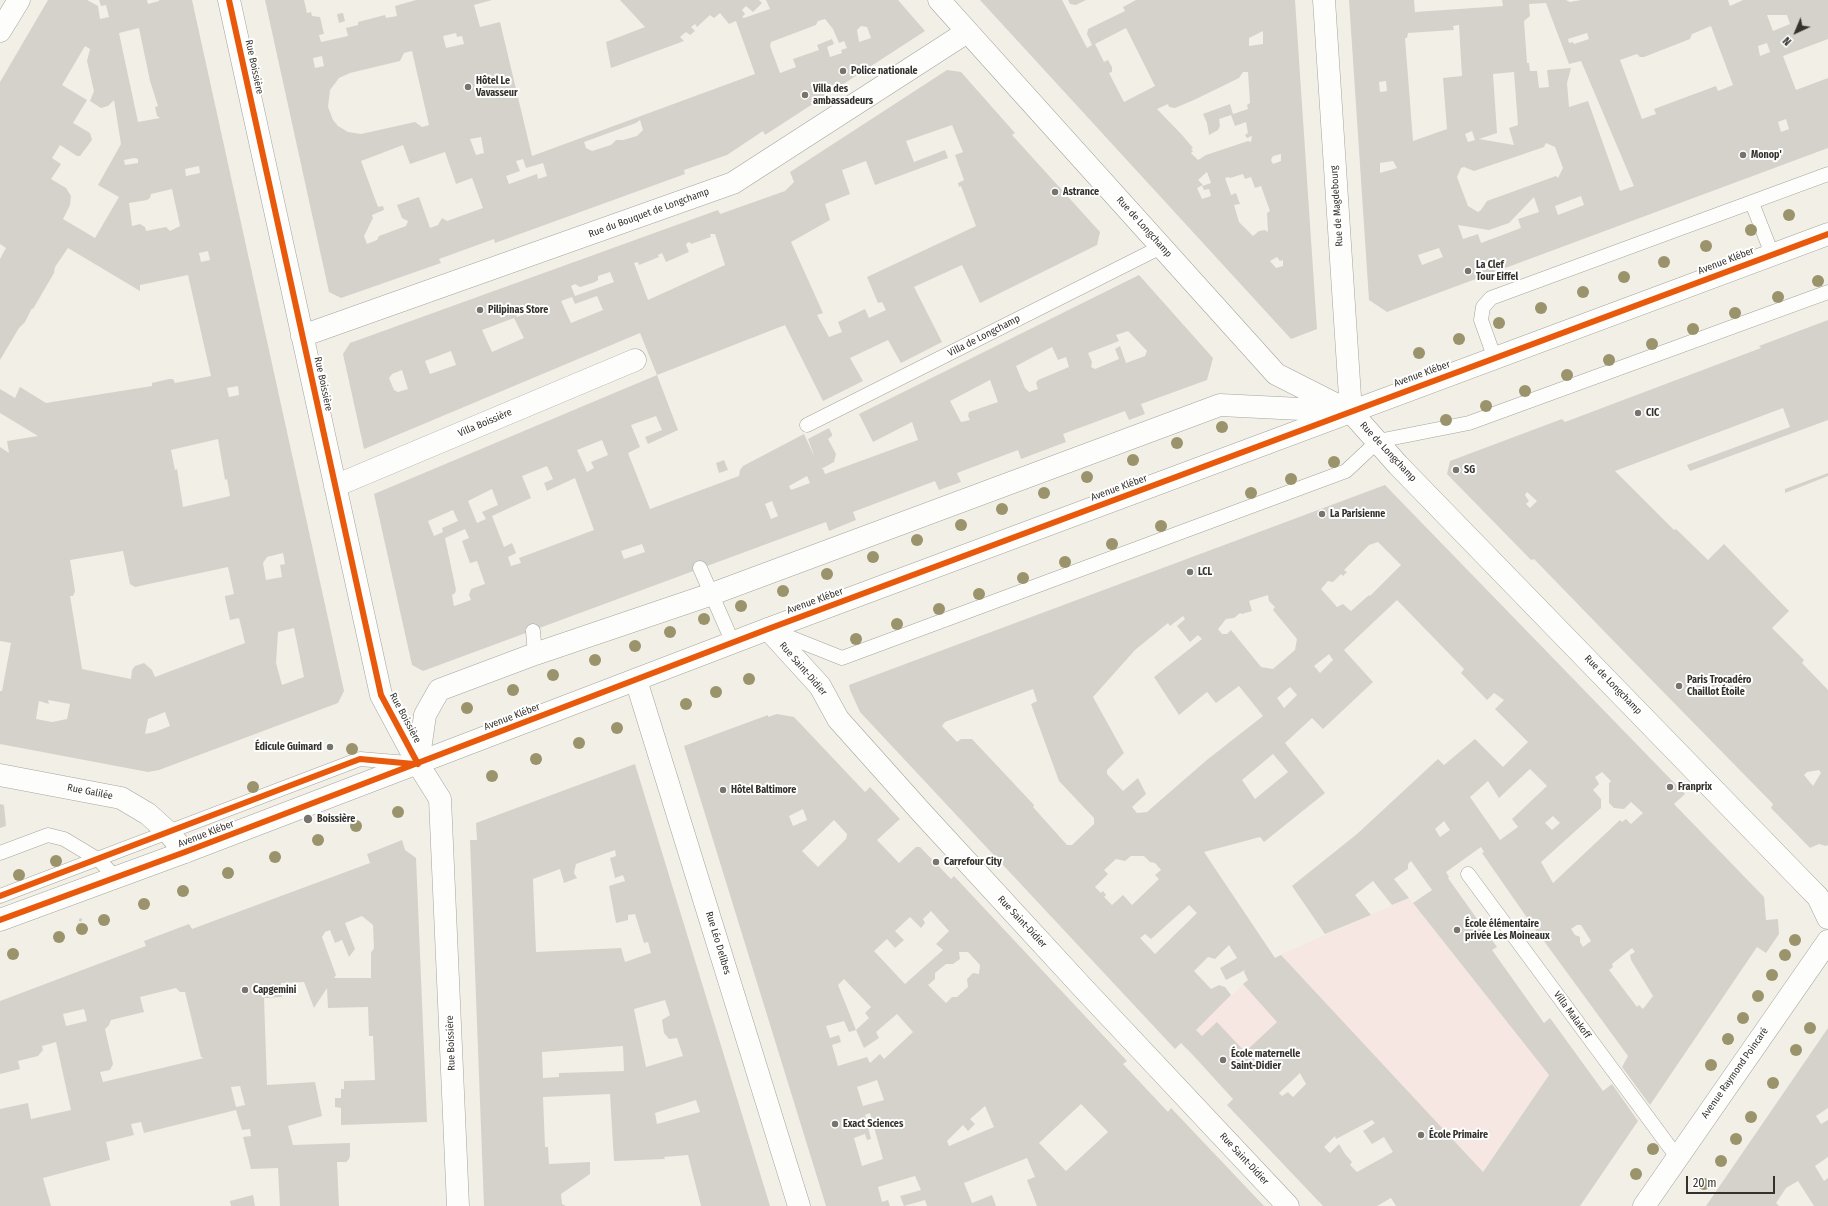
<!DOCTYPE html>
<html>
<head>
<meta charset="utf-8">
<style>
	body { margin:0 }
	#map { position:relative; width:1828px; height:1206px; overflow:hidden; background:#f1efe6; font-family:"Fira Sans Condensed",sans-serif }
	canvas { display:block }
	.north { position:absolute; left:1776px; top:12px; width:40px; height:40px; -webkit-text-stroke:3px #fff; paint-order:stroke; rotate:224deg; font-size:11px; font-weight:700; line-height:16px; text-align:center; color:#34322c }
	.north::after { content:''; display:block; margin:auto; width:14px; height:18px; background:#34322c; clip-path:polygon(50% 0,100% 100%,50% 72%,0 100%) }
	.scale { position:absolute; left:1686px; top:1176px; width:89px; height:18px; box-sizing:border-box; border:2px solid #34322c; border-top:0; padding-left:5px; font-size:12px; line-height:14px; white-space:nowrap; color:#34322c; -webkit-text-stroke:3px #fff; paint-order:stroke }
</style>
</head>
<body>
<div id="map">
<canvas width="1828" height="1206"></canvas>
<div class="north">N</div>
<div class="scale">20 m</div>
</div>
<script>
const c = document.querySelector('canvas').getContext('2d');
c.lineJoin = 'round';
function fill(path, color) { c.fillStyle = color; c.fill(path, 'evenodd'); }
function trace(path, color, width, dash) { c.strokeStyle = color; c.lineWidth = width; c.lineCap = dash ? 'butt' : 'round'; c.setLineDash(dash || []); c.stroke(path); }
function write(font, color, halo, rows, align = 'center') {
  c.font = font + ' "Fira Sans Condensed",sans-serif'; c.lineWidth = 4; c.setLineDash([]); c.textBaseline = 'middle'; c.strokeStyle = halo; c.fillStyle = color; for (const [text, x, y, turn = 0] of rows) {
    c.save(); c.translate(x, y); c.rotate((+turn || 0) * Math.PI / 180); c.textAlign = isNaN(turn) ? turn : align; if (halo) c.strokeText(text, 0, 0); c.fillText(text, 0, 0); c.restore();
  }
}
fill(new Path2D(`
	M1409 898 1549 1075 1483 1172 1393 1152 1372 1120 1336 1139 1300 1073 1233 1099 1181 1043 1248 980 1244 971Z`), '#f7e7e2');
fill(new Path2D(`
	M48 0H87L98 6 100 19 109 17 106 5 101 6 99 0H147L148 4 159 1V0H192L344 691 338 703 159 770 148 772 0 744V691H2L11 643 0 641V447L9 453 7 441 38 436 0 413V389L15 398 20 387 46 403 152 386V383L169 379H173L175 383 211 376 188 275 140 285V291L68 248 55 267 54 273 33 309 32 308 25 322 19 328 0 360V259L6 248 0 244V82ZM139 28 150 81 158 106 155 107 157 116 160 118 138 122 119 33ZM85 46 90 49 87 61 94 91 90 101 101 108 108 106 114 100 121 144 98 185 119 197 95 238 63 219 70 205 71 196 66 188 51 179 61 164 52 158 60 145 77 156H80L92 140 90 133 73 123 87 100 62 85ZM134 158 138 159V163L125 165 124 160ZM199 166 200 173 186 176 185 169ZM172 189 180 226 170 231 166 227 146 231 145 227 140 224 132 226 129 203 147 200 150 198 151 194ZM208 251 210 260 201 262 199 253ZM238 386 239 395 229 397 227 388ZM218 439 225 480 227 479 230 496 183 507 177 469 175 470 171 450ZM123 551 130 584 135 587 228 567 234 594 225 596V598L230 620 239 618 245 643 155 677 152 670 144 663 135 666 132 670 131 679 82 669 70 596H73L75 591 70 560ZM283 553 285 564 280 565 282 577 266 580 263 563 267 557ZM294 628 304 677 282 685 276 663 278 632ZM48 700 70 704 67 719 52 722 36 719 39 701 49 704ZM165 712 170 726 155 732 145 734 148 719Z
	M265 0H304L307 13 311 12 312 16 320 17 324 34 319 35 321 42 348 36 346 28 358 25V22L385 15 386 18 397 16 395 6 416 0H492L474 5 480 27 500 22 532 156 755 74 736 21 729 24 720 13 714 18 710 15 697 27 695 24 691 27 695 31 690 35 686 32 680 37 684 41 611 68 606 42 645 27 620 0H759L762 3 753 12 746 6 742 10 745 14 742 17 744 18 770 9 766 0H898L925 31 765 135 763 131 727 155 684 170 685 174 495 243 494 239 439 259 441 263 341 298 329 292ZM825 19 833 29 839 43 844 41 847 48 841 50 842 53 830 57 827 47 834 44 832 39 817 45 819 50 793 59 796 67 780 73 770 46 771 42 816 25 818 21ZM861 26 867 27 871 38 859 42 857 30ZM456 33 457 37 462 36 464 44 446 48 443 36ZM412 51 429 125 422 127 415 122 361 134 348 132 338 126 333 120 328 107 330 90 339 78 350 73 400 61 404 53ZM322 56 324 66 315 68 313 58ZM640 120 643 130 637 136 623 140H616L611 145 592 151 586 148 584 142 636 123ZM481 137 484 153 476 155 470 139ZM403 145 410 164 445 152 456 184 472 178 483 208 447 221 442 218 438 225 430 228 419 197 397 205 402 218 408 221 406 226 379 236 377 240 367 244 364 236 373 218 372 215 384 210 383 206 378 207 361 161ZM523 159 526 168 543 163 547 176 538 179 537 174 509 184 506 176 520 171 516 161Z
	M980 0H1062L1087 48 1092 45 1087 34 1088 29 1125 11 1123 7 1136 0H1295L1317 329 1291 339ZM1126 28 1155 86 1124 102 1109 73 1112 72V67L1108 60 1104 62 1095 44ZM1263 31V44L1249 46V38ZM1243 72H1248L1250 103 1247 105 1248 109 1233 114 1230 104 1203 114 1207 123 1209 135 1218 130 1220 126 1219 119 1231 115 1235 126 1246 122 1248 133 1245 135 1247 138 1252 136 1251 142 1248 141 1206 155 1198 160 1191 153 1193 151 1191 149 1193 148 1183 136 1157 109 1168 104 1169 107 1175 108 1196 99 1239 78ZM1281 154V161L1273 164 1271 160 1273 156ZM1207 172 1211 183 1202 186 1204 190 1209 189 1211 196 1202 199 1197 188 1203 185 1198 180ZM1243 174 1245 179 1251 177 1255 188 1261 186 1270 211 1267 213 1268 232 1265 230 1259 231 1253 236 1239 222 1234 205 1240 204 1236 193 1231 195 1225 178 1229 177 1230 178ZM1277 257 1280 261 1283 260V266L1276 268 1270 261Z
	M1068 0H1086L1076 5 1070 4Z
	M1349 0H1414L1415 12 1503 6 1502 0H1566L1570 2 1581 0H1728L1730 6 1743 0H1828V39L1783 56 1796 90 1828 78V148L1387 312 1369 300ZM1546 3 1569 64 1581 61 1634 186 1620 191 1588 101 1569 107 1567 83 1571 68 1547 70 1549 87 1539 88 1537 71H1530L1529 63H1527L1524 21 1530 16 1529 4ZM1767 15H1787L1790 24 1773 31ZM1459 25 1462 76 1443 78 1447 129 1413 141 1405 38H1407L1408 33 1454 30 1453 26ZM1711 26 1733 85 1718 91 1716 86 1654 109 1656 114 1642 119 1620 60 1637 54 1640 57H1644L1690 39 1692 34ZM1587 33 1589 39 1574 44 1573 42 1569 43 1568 39ZM1767 43 1770 52 1760 56 1758 46ZM1514 72 1518 125 1509 128 1514 145 1479 139 1497 133 1493 74ZM1386 81 1387 91 1380 92 1379 82ZM1786 119 1789 129 1781 132 1778 122ZM1472 131 1475 140 1468 142 1465 134ZM1546 143 1555 147 1563 168 1558 178 1556 176 1487 201 1481 210 1478 212 1468 206 1457 177 1461 168 1464 167 1474 171 1544 147ZM1393 161 1397 168 1380 173V163ZM1581 196 1584 205 1558 215 1555 206ZM1534 197 1539 212 1518 219 1521 228 1481 243 1478 234 1463 239 1458 225 1489 230 1509 223ZM1439 248 1443 257 1422 265 1418 255Z
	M343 13 345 21 339 23 337 14Z
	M947 70 961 72 1015 133 1012 135 1100 232 1097 245 980 303 962 265 914 287 942 342 901 363 888 340 850 358 863 381 823 401 785 325 657 375 640 333 364 449 343 354 350 343 718 210 720 214 785 191 794 182 790 172ZM952 125 963 152 955 155 964 180 958 183 959 187 961 186 976 226 867 277 878 303 882 302 886 310 869 318 865 309 838 322 842 332 829 337 817 315 823 313 791 242 830 220 825 204 850 194 842 170 866 161 875 185 948 158 945 150 914 162 906 141ZM710 234H715L725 265 648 300 634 263 638 262 639 265 659 257 658 255 662 253 666 262 689 252 686 245 687 243 690 242 691 244 711 237ZM610 272 614 282 575 296 571 286 575 284 580 287 595 282 598 280V276ZM597 296 603 310 571 323 561 301 572 297 575 304ZM516 306 519 310 526 307 529 312 517 317 514 308ZM514 318 524 338 492 352 482 330ZM451 351 456 365 430 374 425 361ZM402 370 408 389 398 392 394 390 389 378 392 374Z
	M1139 275 1213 358 1207 380 1141 404 1145 414 1129 420 1125 411 1063 434 1066 442 1021 459 1018 450 957 473 961 482 939 490 935 481 853 512 856 520 829 531 826 522 423 671 412 665 374 494 657 375 678 430 648 444 645 437 662 430 656 416 631 425 640 447 628 453 650 509 739 476 740 470 743 466 804 434 815 458 808 439 829 428 832 434V436L828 439 836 454 834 462 821 469H823L825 474 918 440 912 422 873 442 859 414ZM1128 331 1147 351 1145 356 1126 363 1120 346 1115 349 1119 359 1095 369 1091 367 1092 362 1088 353 1119 341 1116 335ZM1052 347 1058 360 1066 357 1069 367 1038 380 1036 383 1038 389 1029 392 1025 388 1016 366ZM990 380 998 402 969 412 968 416 970 420 961 422 950 401ZM602 440 608 455 591 462 594 468 587 472 577 450ZM547 466 553 479 544 483 547 491 575 478 594 530 519 558 521 563 511 566 508 557 516 553 512 543 504 547 492 516 531 498 522 476ZM807 476 810 483 791 490 789 486ZM492 489 498 505 482 512 486 519 477 523 468 501ZM772 501 778 516 771 519 765 504ZM453 510 458 521 442 528 443 532 434 536 428 521ZM465 529 469 538 462 541 470 563 477 561 485 584 471 589 469 595 471 600 454 606 452 595 455 593 456 590 445 538ZM642 544 645 552 624 559 621 551Z
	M1828 320V420L1690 471 1687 465 1790 427 1783 408 1615 471 1674 530 1676 529 1708 560 1724 544 1789 611 1772 628 1804 660 1802 663 1828 690V845L1826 846 1819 844 1810 848 1771 808 1773 804 1632 660 1534 559 1531 560 1447 474 1450 461 1562 419 1565 422 1761 348 1759 346ZM1527 492 1537 501 1530 508 1526 504 1529 501 1525 495ZM1819 770 1821 773 1813 786 1804 775 1807 772Z
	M724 460 728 470 719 473 716 463Z
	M1828 473V476L1785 493V489Z
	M1385 485 1685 794 1674 804 1764 897 1766 920 1778 919 1779 934 1766 953 1757 947 1650 1105 1622 1067 1628 1056 1530 922 1482 853 1484 852 1481 847 1446 872 1449 877 1448 878 1497 947 1492 950 1544 1023 1550 1018 1603 1091 1612 1084 1638 1121 1580 1206H1396L1391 1198 1377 1206H1323L1227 1105 1233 1099 1193 1055 1181 1043 1175 1049 860 712 850 690 849 685ZM1378 542 1401 565 1370 596 1369 595 1351 611 1343 604 1337 607 1321 589 1328 581 1333 582 1341 574 1343 576 1347 572 1344 570 1369 545ZM1268 595 1269 601 1275 607 1273 610 1297 639 1295 650 1273 669 1261 667 1231 630 1227 634H1222L1218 629 1226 619 1234 618 1240 613 1242 614 1252 611 1249 601ZM1397 600 1464 669 1461 673 1487 700 1494 693 1504 700 1495 709 1528 742 1503 767 1475 739 1444 765 1438 759 1357 834 1292 886 1325 934 1371 915 1355 895 1373 881 1392 905 1409 898 1394 879 1408 869V864L1411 861 1432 890 1413 903 1549 1075 1483 1172 1281 955 1275 958 1204 852 1260 837 1264 842 1325 793 1285 743 1312 718 1323 729 1373 682 1344 650ZM1183 616 1185 619 1177 626 1190 642 1198 635 1202 639 1154 677 1179 715 1207 692 1216 703 1239 686 1263 716 1208 759 1147 812 1137 813 1132 807 1146 794 1138 778 1123 791 1107 774V770L1124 753 1093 697 1135 650 1168 623 1170 626ZM1329 654 1333 660 1320 673 1314 666ZM1290 687 1297 695 1284 708 1277 698ZM1033 689 1037 701 1031 704 1059 781 1094 818V824L1072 845H1067L1033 807 1034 805 972 739H961L957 742 942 726 945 722ZM1273 754 1288 772 1255 799 1242 780ZM1530 769 1547 786 1512 819 1518 827 1500 840 1470 797 1488 781 1499 798ZM1602 772 1611 781 1609 783V803L1614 808 1624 809 1631 802 1643 813 1631 824 1626 819 1622 822 1620 820 1553 883 1541 862 1601 808V799L1593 790 1599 784 1595 777ZM1553 816 1560 823 1552 830 1545 823ZM1444 821 1450 830 1440 837 1435 829ZM1131 856H1144L1150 862 1155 863 1161 870 1155 875 1159 879 1132 905 1123 895 1112 905 1104 897 1106 895 1103 891 1101 893 1095 887 1108 874 1104 870 1116 859 1125 861ZM1189 905 1197 913 1155 954 1140 938 1145 934 1151 939ZM1577 925H1581L1591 941 1583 947 1580 942V937L1575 935 1571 929ZM1229 945 1237 958 1220 968 1226 980 1245 970 1244 972 1248 980 1243 984 1277 1022 1245 1052 1217 1022 1202 1036 1196 1030 1231 995 1225 987 1219 985 1211 989 1194 971 1208 957 1215 959ZM1632 948 1635 952 1630 955 1631 960 1653 996 1643 1009 1639 1005 1637 1007 1609 970 1613 967 1612 964ZM1300 1073 1306 1084 1293 1097 1288 1092 1282 1096 1279 1093ZM1372 1120 1375 1123 1363 1131 1372 1144 1384 1137 1393 1152 1357 1172 1350 1165 1352 1162 1345 1154 1339 1144 1330 1153 1324 1147 1335 1136 1336 1139Z
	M777 714 794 717 865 792 870 787 900 819 877 840 899 863 916 847H920L951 879 954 876 1127 1061 1123 1064 1168 1112 1171 1108 1264 1206H1037L1027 1180 1035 1177 1027 1158 964 1183 972 1203 992 1195 996 1206H927L925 1200 904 1206 900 1196 921 1190 915 1176 878 1187 882 1202 888 1200 890 1206H826L684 746 768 715V717ZM803 809 807 820 793 826 789 816ZM834 820 847 834 846 839 818 867 802 851ZM931 911 949 931 936 944 943 950 905 984 874 951 887 939 895 948 904 940 895 931 910 917 921 928 925 923 923 919ZM959 952H968L980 965 979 974 973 973 967 979 968 987 957 997H952L946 1003 928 985 935 979V973L946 964H953L960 959ZM844 979 871 1007 865 1013 869 1018 856 1030 864 1048 879 1038 876 1032 897 1014 913 1032 884 1059 880 1054 870 1063 867 1057 838 1066 832 1045 841 1042 839 1035 830 1038 826 1026 844 1021 849 1032 856 1030 838 985ZM877 1080 884 1100 863 1106 857 1087ZM1081 1104 1108 1132 1066 1171 1039 1143ZM985 1106 994 1127 949 1146 947 1141 963 1125 968 1131 975 1124 970 1119ZM870 1113 883 1159 862 1166 854 1138 865 1134 867 1140 871 1139 865 1115Z
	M635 764 770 1206H701L688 1155 664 1157 665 1159 614 1161 610 1094 543 1097 545 1147H548L549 1164 590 1162V1174L561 1194 562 1204 566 1206H484L470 840H477L476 823ZM615 850 616 856 610 858 615 878 623 875 625 881 609 886 616 923 628 920V915L635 914 644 943 648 942 651 953 625 962 621 948 536 952 533 879 560 869 564 883 577 878 574 873 576 864ZM665 1000 670 1015 662 1020 664 1033 669 1039 677 1038 683 1056 646 1067 634 1009ZM623 1046 624 1071 559 1073V1077L543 1078 542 1052ZM696 1100 700 1112 657 1124 655 1113Z
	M0 804 4 805 6 826 0 828Z
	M402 840 405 850 416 858 427 1122 341 1125V1108L335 1107V1098H341V1089H344V1081L375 1080 373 1036H369L368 1007 328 1008 327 988 314 1008 304 982 281 983 282 997 264 998 267 1085 315 1082 322 1116 288 1126 293 1145 350 1143V1156L349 1159 346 1162H337L339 1206H280L278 1168 251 1169 243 1137 251 1136 250 1129 242 1130 236 1110 144 1133 141 1122 131 1124 134 1135 106 1142 110 1160 43 1178 51 1206H0V1109L28 1103 31 1119 71 1110 56 1042 42 1046 43 1050 38 1056 18 1061 20 1069 0 1074V1001L146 946 144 941 189 924 192 929 370 863 367 854ZM362 916 373 925 374 948 371 953V978H334L336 975 322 937 325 932 330 930 335 943 342 940 349 957 355 949 345 923ZM176 988 180 992H185L201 1057 204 1058 103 1082 100 1072 110 1070 113 1064 105 1029 109 1025 111 1020 144 1012 140 997ZM84 1009 87 1021 66 1026 63 1014ZM240 1086 245 1105 236 1107 231 1087Z
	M1828 1028V1108L1816 1116 1821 1124 1828 1120V1157L1815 1166 1824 1181 1828 1178V1206H1814L1798 1181 1786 1188 1776 1203 1779 1206H1706Z
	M253 1195 255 1206H231L230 1201Z`), '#d5d2cc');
const lane = new Path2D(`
	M1752 203 1772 254
	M1495 359 1481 320 1483 307 1491 298 1828 174
	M807 425 1161 247
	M700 568 733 643
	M533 631 535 654
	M774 631 842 658 1346 471 1378 441 1469 423 1828 292
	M0 853 48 835 64 839 99 860 115 877
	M1468 874 1677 1157
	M0 896 360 759 408 763`);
const street = new Path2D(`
	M229 0 381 695 418 764 440 799 458 1206
	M939 0 1276 374 1351 412 1398 465 1811 890 1818 897 1828 918
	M1324 0 1351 412
	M0 31 19 0
	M302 336 733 183 967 32
	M335 486 635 360
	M768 629 820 686 838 719 922 813 1084 989 1288 1206
	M636 680 799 1206
	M418 764 425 715 439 690 535 654 712 594 1220 405 1341 411
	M0 775 121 798 148 814 168 832 185 852`);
const secondary = new Path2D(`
	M0 920 185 852 768 629 1828 234
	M1644 1206 1828 941`);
trace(lane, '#a5a49d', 15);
trace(street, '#a5a49d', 23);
trace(secondary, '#a5a49d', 23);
trace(new Path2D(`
	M77 931 81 918`), '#cfcdca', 2.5, [3, 2]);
trace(lane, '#fdfdfb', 14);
trace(street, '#fdfdfb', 22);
trace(secondary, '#fdfdfb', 22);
trace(new Path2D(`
	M229 0 381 695 418 764
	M0 896 360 759 414 764
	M0 920 185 852 768 629 1828 234`), '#e8590c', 6);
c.fillStyle = '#9a936c';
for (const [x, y] of [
	[1789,215],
	[1751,230],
	[1706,246],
	[1664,262],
	[1624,277],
	[1818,281],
	[1583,292],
	[1778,297],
	[1541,308],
	[1735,313],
	[1499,323],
	[1693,329],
	[1459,339],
	[1652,344],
	[1419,353],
	[1609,360],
	[1567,375],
	[1525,391],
	[1486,406],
	[1446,420],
	[1222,427],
	[1177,443],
	[1133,460],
	[1334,462],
	[1087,477],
	[1291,479],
	[1044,493],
	[1251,493],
	[1002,509],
	[961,525],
	[1161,526],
	[917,540],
	[1112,544],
	[873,557],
	[1065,562],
	[827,574],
	[1023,578],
	[783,591],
	[979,594],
	[741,606],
	[939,609],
	[704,619],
	[897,624],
	[670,632],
	[856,639],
	[635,646],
	[595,660],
	[553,675],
	[749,679],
	[513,690],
	[716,692],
	[686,704],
	[467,708],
	[617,728],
	[579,743],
	[352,749],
	[536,759],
	[492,776],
	[253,787],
	[398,812],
	[356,826],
	[318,840],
	[275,857],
	[56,861],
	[228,873],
	[19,875],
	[183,891],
	[144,904],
	[104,920],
	[82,929],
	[59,937],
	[1795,940],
	[13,954],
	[1785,955],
	[1772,975],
	[1758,996],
	[1743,1018],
	[1810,1028],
	[1728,1039],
	[1796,1050],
	[1711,1065],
	[1773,1083],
	[1751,1117],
	[1736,1139],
	[1653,1149],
	[1721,1161],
	[1636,1174],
	[1704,1184]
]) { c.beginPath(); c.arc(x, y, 6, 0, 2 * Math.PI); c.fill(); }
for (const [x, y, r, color] of [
	[843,71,4,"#76746d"],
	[468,87,4,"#76746d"],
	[805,95,4,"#76746d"],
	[1743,155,4,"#76746d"],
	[1055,192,4,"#76746d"],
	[1468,271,4,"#76746d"],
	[480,310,4,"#76746d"],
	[1638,413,4,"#76746d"],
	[1456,470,4,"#76746d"],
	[1322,514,4,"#76746d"],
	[1190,572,4,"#76746d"],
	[1679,686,4,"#76746d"],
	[330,747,4,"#76746d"],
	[1670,787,4,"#76746d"],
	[723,790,4,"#76746d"],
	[308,819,5,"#76746d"],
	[936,862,4,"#76746d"],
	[1457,930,4,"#76746d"],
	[245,990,4,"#76746d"],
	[1223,1060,4,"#76746d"],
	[835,1124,4,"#76746d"],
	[1421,1135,4,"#76746d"]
]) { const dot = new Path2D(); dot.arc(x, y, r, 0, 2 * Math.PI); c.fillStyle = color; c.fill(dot); trace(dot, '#fff', 1.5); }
write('10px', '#34322c', '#fff', [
	["Rue Boissière",254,67,78],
	["Rue de Magdebourg",1337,206,-94],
	["Rue du Bouquet de Longchamp",649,213,-20],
	["Rue de Longchamp",1144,227,48],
	["Avenue Kléber",1726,261,-21],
	["Villa de Longchamp",984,336,-27],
	["Avenue Kléber",1422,374,-20],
	["Rue Boissière",323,384,78],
	["Villa Boissière",485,423,-23],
	["Rue de Longchamp",1388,452,47],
	["Avenue Kléber",1119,488,-20],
	["Avenue Kléber",815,601,-20],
	["Rue Saint-Didier",803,669,49],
	["Rue de Longchamp",1613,685,46],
	["Avenue Kléber",512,717,-21],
	["Rue Boissière",405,718,62],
	["Rue Galilée",90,792,11],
	["Avenue Kléber",206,834,-21],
	["Rue Saint-Didier",1022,922,47],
	["Rue Léo Delibes",718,943,73],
	["Villa Malakoff",1572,1015,54],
	["Rue Boissière",451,1043,-92],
	["Avenue Raymond Poincaré",1735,1073,-55],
	["Rue Saint-Didier",1244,1159,47]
]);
write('bold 10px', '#34322c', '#fff', [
	["Police nationale",851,71],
	["Hôtel Le",476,81],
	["Vavasseur",476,93],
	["Villa des",813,89],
	["ambassadeurs",813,101],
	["Monop'",1751,155],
	["Astrance",1063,192],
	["La Clef",1476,265],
	["Tour Eiffel",1476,277],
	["Pilipinas Store",488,310],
	["CIC",1646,413],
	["SG",1464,470],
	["La Parisienne",1330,514],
	["LCL",1198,572],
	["Paris Trocadéro",1687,680],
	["Chaillot Étoile",1687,692],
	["Édicule Guimard",322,747,"right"],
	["Franprix",1678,787],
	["Hôtel Baltimore",731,790],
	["Boissière",317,819],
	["Carrefour City",944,862],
	["École élémentaire",1465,924],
	["privée Les Moineaux",1465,936],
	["Capgemini",253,990],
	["École maternelle",1231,1054],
	["Saint-Didier",1231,1066],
	["Exact Sciences",843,1124],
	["École Primaire",1429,1135]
], 'left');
</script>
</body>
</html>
